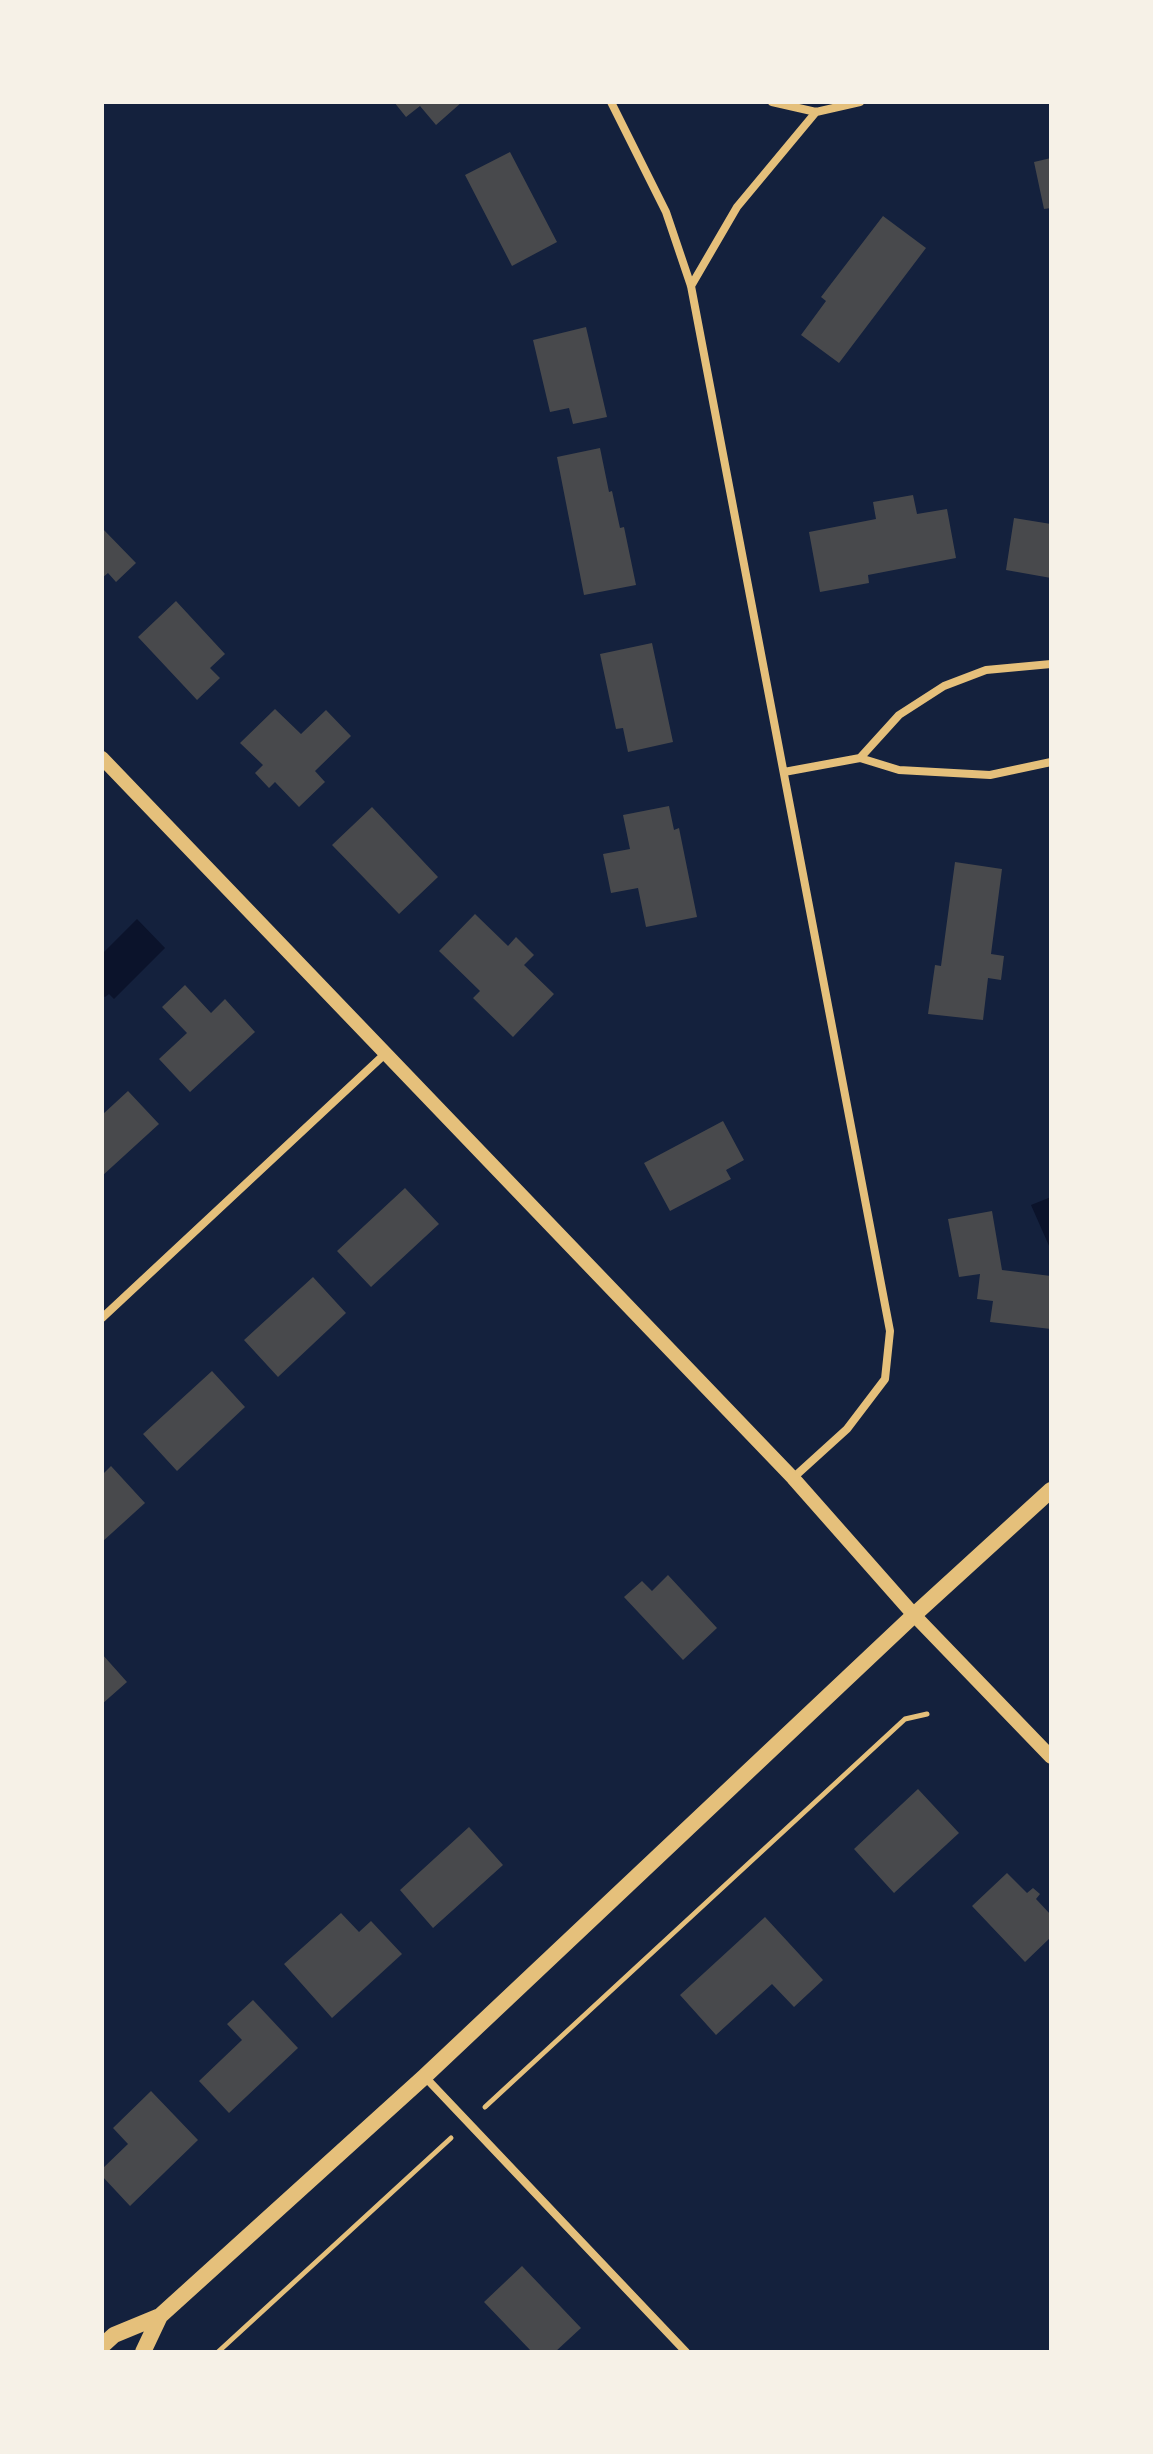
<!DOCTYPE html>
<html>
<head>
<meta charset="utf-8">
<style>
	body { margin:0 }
	#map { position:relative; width:1153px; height:2454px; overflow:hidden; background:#14213d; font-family:Barlow,sans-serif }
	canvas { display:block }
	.frame { position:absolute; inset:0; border:104px solid #f6f1e7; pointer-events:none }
</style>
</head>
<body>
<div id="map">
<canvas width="1153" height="2454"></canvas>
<div class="frame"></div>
</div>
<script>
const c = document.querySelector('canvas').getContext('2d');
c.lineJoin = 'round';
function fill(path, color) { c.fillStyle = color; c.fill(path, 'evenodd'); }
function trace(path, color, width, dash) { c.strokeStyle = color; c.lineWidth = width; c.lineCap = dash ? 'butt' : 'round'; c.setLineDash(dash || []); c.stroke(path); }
fill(new Path2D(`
	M137 919 165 948 114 999 109 994 105 997 102 995V954Z
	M1051 1197V1247L1050 1248 1031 1205Z`), '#0b132b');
fill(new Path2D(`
	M394 102H462L436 125 420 106 406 117Z
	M510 152 557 242 512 266 465 175Z
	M1051 158V208L1044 209 1034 162Z
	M883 216 926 248 839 363 801 335 826 301 821 297Z
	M586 327 607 417 573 424 569 408 550 412 533 340Z
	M600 448 609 492 612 491 620 528 624 527 636 585 584 595 557 457Z
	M913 495 917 514 947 509 956 558 868 575 869 583 820 592 809 532 876 519 873 502Z
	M1014 518 1051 524V578L1006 570Z
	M102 528 136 563 116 582 108 573 102 578Z
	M176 601 225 654 210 668 220 678 197 700 138 637Z
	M652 643 673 742 628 752 623 728 616 729 600 654Z
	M275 709 301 734 326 710 351 736 315 771 325 782 299 807 275 782 269 788 255 773 263 765 240 743Z
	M669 806 674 830 679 828 697 917 646 927 638 888 611 893 603 854 630 849 623 815Z
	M372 807 438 877 399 914 332 845Z
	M955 862 1002 869 991 954 1004 956 1001 980 988 978 983 1020 928 1014 935 965 941 966Z
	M475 914 508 946 516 937 534 955 524 965 554 994 513 1037 473 998 480 991 439 951Z
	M185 985 211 1013 225 999 255 1032 190 1092 159 1059 187 1033 162 1007Z
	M128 1091 159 1124 102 1176V1115Z
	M723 1121 744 1160 726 1170 731 1179 670 1211 644 1163Z
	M405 1188 439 1224 371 1287 337 1251Z
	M992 1211 1002 1270 1051 1276V1329L990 1322 993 1301 977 1299 980 1274 959 1277 948 1219Z
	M313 1277 346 1313 278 1377 244 1340Z
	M212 1371 245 1407 177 1471 143 1434Z
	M111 1466 145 1503 102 1542V1475Z
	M668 1575 717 1628 683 1660 624 1597 642 1581 652 1591Z
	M102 1654 127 1682 102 1704Z
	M918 1789 959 1833 894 1893 854 1849Z
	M469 1827 503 1865 433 1928 400 1890Z
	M1007 1873 1027 1893 1033 1888 1040 1894 1036 1899 1051 1915V1937L1025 1962 972 1906Z
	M341 1913 359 1932 371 1921 402 1954 332 2018 284 1964Z
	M765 1917 823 1980 794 2007 772 1984 716 2035 680 1995Z
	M253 2000 298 2048 229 2113 199 2081 242 2040 227 2024Z
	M151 2091 198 2140 130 2206 102 2176V2169L128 2144 113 2128Z
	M522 2266 581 2328 555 2352H532L484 2302Z`), '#48494c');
trace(new Path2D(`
	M485 2107 905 1719 927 1714
	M218 2352 451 2138`), '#e5c07b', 5);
trace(new Path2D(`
	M611 102 666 212 691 286 890 1331 885 1379 847 1429 793 1478
	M772 102 816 112 860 102
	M691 286 737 207 816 112
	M860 758 899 715 944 686 986 670 1051 664
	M784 772 860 758 899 770 990 775 1051 762
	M102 1318 386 1053
	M425 2077 686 2352`), '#e5c07b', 8);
trace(new Path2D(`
	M102 758 793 1478 914 1615 1051 1757`), '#e5c07b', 14);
trace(new Path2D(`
	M102 2346 114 2335 160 2316 424 2077 914 1615 1051 1490
	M143 2352 160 2316`), '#e5c07b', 16);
</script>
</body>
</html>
